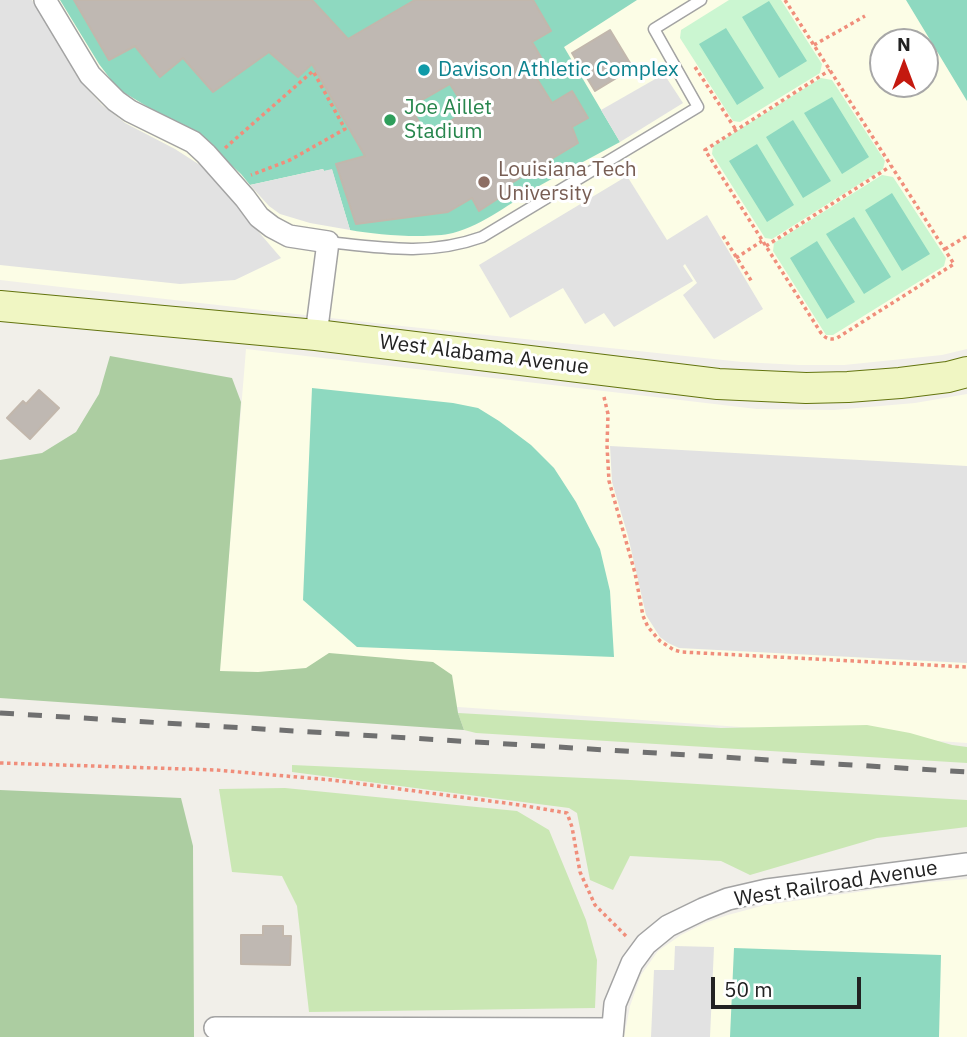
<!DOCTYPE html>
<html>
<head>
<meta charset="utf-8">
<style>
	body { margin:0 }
	#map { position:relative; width:967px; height:1037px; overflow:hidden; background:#f1efe9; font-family:"IBM Plex Sans",sans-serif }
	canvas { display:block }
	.north { position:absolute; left:869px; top:28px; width:70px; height:70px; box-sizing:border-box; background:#fff; border:2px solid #a7a7a7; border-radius:50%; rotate:0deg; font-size:19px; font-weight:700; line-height:28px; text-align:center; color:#222 }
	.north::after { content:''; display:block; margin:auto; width:24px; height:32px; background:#c4190f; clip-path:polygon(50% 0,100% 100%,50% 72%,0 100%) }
	.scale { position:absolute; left:711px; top:977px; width:150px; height:32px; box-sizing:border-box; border:4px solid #222; border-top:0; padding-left:9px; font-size:21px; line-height:24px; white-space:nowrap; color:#222; -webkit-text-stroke:5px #fff; paint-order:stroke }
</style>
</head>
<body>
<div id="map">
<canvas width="967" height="1037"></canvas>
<div class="north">N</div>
<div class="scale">50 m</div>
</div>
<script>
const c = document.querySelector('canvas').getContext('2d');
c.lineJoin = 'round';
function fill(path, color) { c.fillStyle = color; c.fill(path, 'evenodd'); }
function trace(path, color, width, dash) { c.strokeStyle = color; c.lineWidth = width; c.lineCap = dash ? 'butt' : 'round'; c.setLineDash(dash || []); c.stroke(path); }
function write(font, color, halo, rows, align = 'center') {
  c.font = font + ' "IBM Plex Sans",sans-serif'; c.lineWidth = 6; c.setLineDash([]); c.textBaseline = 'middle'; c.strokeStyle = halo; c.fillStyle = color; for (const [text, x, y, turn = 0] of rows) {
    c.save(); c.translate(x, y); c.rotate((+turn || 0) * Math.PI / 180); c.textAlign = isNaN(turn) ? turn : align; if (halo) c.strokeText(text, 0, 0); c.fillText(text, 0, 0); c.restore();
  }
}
fill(new Path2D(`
	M0 0H967V349L942 355 844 365H799L742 362 383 324 0 280ZM883 42H925V84H883Z
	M246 349 757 409 834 410 915 403 967 394V743L218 690Z
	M967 879V1037H624L630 1006 641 975 658 951 681 935 705 923 728 915 765 905 922 883Z`), '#fcfde6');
fill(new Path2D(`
	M458 713 721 728 867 725 910 733 952 745 967 747V763L476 733 464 730Z
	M292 765 630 780 967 800V827L877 838 750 875 721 861 630 856 613 890 590 880 577 813 569 808 292 772Z
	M285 788 517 811 549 830 586 920 597 960 595 1008 309 1012 297 906 282 876 232 872 219 789Z`), '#cae7b4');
fill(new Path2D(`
	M110 356 232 378 241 402 220 671 258 672 306 668 329 653 433 662 452 675 458 713 464 730 0 698V460L42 453 76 432 99 394Z
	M0 790 181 798 193 846 194 1037H0Z`), '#accda1');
fill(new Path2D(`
	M729 0H781L822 64 820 73 740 122 733 121 680 38 681 30Z
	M821 78 832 80 885 161 883 169 772 239 765 238 712 154 713 146Z
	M882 175 893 177 946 258 944 266 833 335H826L773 251 774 243Z`), '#cbf6d1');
fill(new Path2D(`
	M60 0H637L564 47 620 142C593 157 565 171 539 186 511 202 484 225 453 233 427 239 377 235 350 230L332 170 324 171 323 169 250 185 241 174 193 130 148 107 118 89 99 64Z
	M906 0H967V101Z
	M769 1 807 61 779 78 742 17Z
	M726 28 764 88 737 105 699 44Z
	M832 97 869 157 842 174 804 113Z
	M793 120 831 181 803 198 766 137Z
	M757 144 794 205 767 222 729 161Z
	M892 193 930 254 902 271 865 210Z
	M854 217 891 277 864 294 826 234Z
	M817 241 855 302 827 319 790 258Z
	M312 388 453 403 478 408 499 421 531 445 554 468 576 502 600 549 610 591 614 657 357 647 303 600Z
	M734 948 941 955 939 1037H730Z`), '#8ed9c0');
fill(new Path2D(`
	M0 0H32L80 81 102 105 125 123 175 149 203 167 281 258 235 280 180 284 0 265Z
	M664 74 683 103 620 142 601 110Z
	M323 169 324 171 332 169 350 230 310 223 280 214 269 206 250 185Z
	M627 176 667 240 707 215 763 309 714 339 683 295 697 283 685 264 683 266 693 281 614 327 604 313 585 324 563 288 510 318 479 265Z
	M610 446 967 466V663L679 648 668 643 660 637 646 615 628 536 612 482Z
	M675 946 714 947 710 1037H651L654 970H674Z`), '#e2e2e2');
const building = new Path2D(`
	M74 0H312L348 39 415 0H533L551 31 532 42 542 59 529 66 552 103 572 91 588 118 572 127 578 143 505 187 508 192 479 211 472 198 448 212 356 224 336 164 365 156 312 64 298 77 269 52 213 92 183 58 160 77 135 46 109 60ZM450 84 467 111 427 135 410 107Z
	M610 30 633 68 595 91 572 53Z
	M39 390 59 408 30 439 7 418 23 401 26 404Z
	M263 926H283V936H291L290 965 241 964V935H263Z`);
fill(building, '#bfb8b2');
trace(building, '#c2b7ac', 2);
const lane = new Path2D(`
	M328 242C383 248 429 256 482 237L698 107 654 29 701 0`);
const street = new Path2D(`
	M45 0 90 75 116 101 130 111 193 142 206 154 245 198 259 217 272 227 289 236 328 242 316 335
	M215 1028 612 1029
	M612 1037 615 1004 632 963 646 944 668 926 703 909 728 899 767 890 967 864`);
const secondary = new Path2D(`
	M0 306 316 335 718 384 806 388 848 387 900 383 948 377 967 372`);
trace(lane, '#a3a3a3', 13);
trace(street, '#a3a3a3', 24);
trace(secondary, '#63740e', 32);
trace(new Path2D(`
	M785 0 954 264 837 338C830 340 826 339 821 333L705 150 830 70
	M814 45 865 16
	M695 67 736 130
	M225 148 313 71 345 129 290 160 251 175
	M723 236 752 282
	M766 246 891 166
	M945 249 967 236
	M736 258 762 241
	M604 397 608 414 607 446 609 481 635 573 643 616 648 627 660 641 674 650 682 652 967 667
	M0 763 216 770 332 780 520 805 567 813 572 827 580 872 595 905 627 937`), '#f08e7b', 3.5, [3.5, 3.5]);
trace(lane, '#fff', 10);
trace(street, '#fff', 21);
trace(secondary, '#f0f6c3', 30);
trace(new Path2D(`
	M0 713 967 772`), '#707070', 5, [14, 14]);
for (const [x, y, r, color] of [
	[424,70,7,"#0f9aa8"],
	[390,120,7,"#2e9e5b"],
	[484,182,7,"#8d6e63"]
]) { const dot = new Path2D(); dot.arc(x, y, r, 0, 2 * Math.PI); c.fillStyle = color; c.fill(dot); trace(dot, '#fff', 2.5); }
write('21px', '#0d838f', '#fff', [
	["Davison Athletic Complex",438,70]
], 'left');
write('21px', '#27864d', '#fff', [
	["Joe Aillet",404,108],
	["Stadium",404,132]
], 'left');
write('21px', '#785e54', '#fff', [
	["Louisiana Tech",498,170],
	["University",498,194]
], 'left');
write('21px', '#222', '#fff', [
	["West Alabama Avenue",484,355,7],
	["West Railroad Avenue",836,884,-9]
]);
</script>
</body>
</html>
